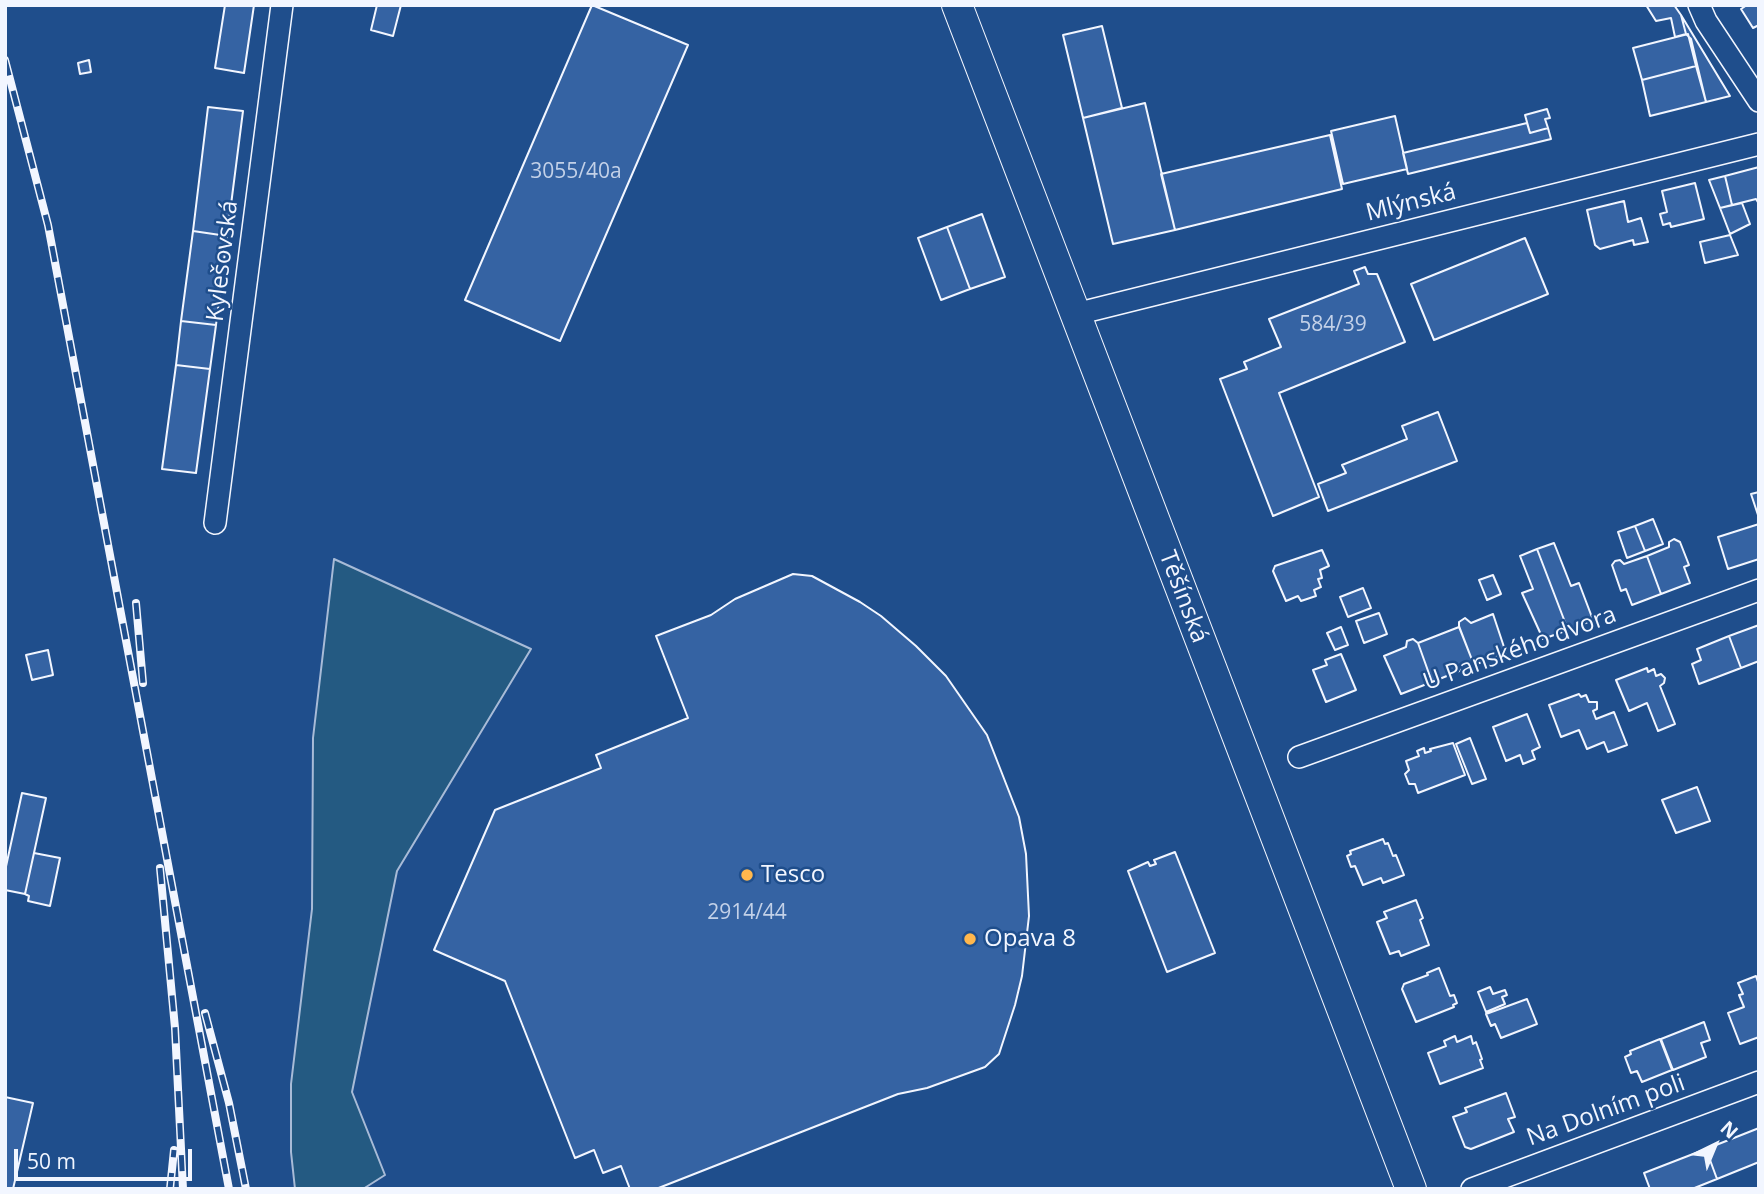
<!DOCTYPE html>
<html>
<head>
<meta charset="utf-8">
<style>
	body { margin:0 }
	#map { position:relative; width:1764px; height:1194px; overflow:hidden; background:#1f4e8c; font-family:"Open Sans",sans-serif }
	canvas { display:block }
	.frame { position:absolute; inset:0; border:7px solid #f2f6ff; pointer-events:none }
	.north { position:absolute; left:1680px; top:1110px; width:70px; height:70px; -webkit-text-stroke:5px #1f4e8c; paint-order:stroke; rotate:43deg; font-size:19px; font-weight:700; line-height:28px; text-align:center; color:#f2f6ff }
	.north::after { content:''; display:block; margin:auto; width:24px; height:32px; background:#f2f6ff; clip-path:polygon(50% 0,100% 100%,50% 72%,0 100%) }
	.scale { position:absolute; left:14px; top:1149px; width:178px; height:32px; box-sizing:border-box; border:4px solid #f2f6ff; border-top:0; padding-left:9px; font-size:21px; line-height:24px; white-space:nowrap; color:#f2f6ff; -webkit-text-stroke:5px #1f4e8c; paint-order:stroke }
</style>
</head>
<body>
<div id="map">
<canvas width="1764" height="1194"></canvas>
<div class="frame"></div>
<div class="north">N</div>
<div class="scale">50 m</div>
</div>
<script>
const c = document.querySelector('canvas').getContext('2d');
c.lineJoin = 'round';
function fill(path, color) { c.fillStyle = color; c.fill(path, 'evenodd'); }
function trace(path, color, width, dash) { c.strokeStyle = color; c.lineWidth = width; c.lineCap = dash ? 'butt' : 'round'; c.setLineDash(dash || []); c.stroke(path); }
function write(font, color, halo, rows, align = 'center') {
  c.font = font + ' "Open Sans",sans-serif'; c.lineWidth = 5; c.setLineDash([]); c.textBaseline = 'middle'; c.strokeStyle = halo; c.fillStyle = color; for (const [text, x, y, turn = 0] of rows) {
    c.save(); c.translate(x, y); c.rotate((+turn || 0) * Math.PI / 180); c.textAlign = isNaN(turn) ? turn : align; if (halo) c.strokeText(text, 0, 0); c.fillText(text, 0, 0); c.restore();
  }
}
const green = new Path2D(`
	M334 559 531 649 397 871 352 1092 385 1175 363 1189H295L291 1152V1084L312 909 313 738Z`);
fill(green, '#245a82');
trace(green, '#a8bbd7', 2);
const building = new Path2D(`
	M225 5H254L244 73 215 68Z
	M377 5H401L393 36 371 30Z
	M592 5 688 45 560 341 465 300Z
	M1646 5H1674L1681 15 1686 34 1675 37 1671 18 1656 21Z
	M1747 5H1759V25L1753 28 1741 9Z
	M1681 15 1730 96 1706 102 1691 39 1686 34Z
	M1102 26 1122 108 1083 118 1063 35Z
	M1688 34 1696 66 1642 80 1633 48Z
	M89 60 91 72 80 74 78 63Z
	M1696 66 1706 102 1650 116 1642 80Z
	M1145 103 1175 230 1113 244 1083 118Z
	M208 107 243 111 227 236 193 231Z
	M1547 109 1550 118 1545 119 1548 128 1530 133 1525 115Z
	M1395 116 1407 169 1343 184 1331 131Z
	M1527 123 1530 133 1548 128 1551 139 1408 174 1403 153Z
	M1330 135 1342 189 1175 230 1161 174Z
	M1759 167V204L1756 199 1732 205 1725 176Z
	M1725 176 1732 205 1720 208 1709 180Z
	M1695 183 1704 219 1671 227 1670 223 1663 225 1660 214 1667 212 1662 191Z
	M1624 201 1628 222 1641 218 1648 242 1634 245 1633 240 1600 249 1595 245 1587 210Z
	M1742 203 1750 224 1730 234 1720 208Z
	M982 214 1005 277 970 289 947 227Z
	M947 227 970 289 941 300 918 238Z
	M193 231 227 236 216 325 181 321Z
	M1730 235 1738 255 1705 263 1700 242Z
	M1525 238 1548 294 1434 340 1411 284Z
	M1365 267 1368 274H1377L1405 342 1279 393 1319 497 1273 516 1220 379 1247 369 1244 362 1281 347 1269 319 1359 284 1354 271Z
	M181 321 216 325 210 369 176 365Z
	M176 365 210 369 196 473 162 469Z
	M1438 412 1457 461 1328 511 1318 484 1346 473 1342 465 1407 439 1402 426Z
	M1759 492V518L1751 494Z
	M1653 519 1663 544 1645 551 1635 526Z
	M1759 524V559L1728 569 1718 537Z
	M1635 526 1645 551 1627 558 1618 532Z
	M1674 539 1680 542 1689 565 1684 567 1690 583 1661 594 1647 556 1669 547V542Z
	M1554 543 1571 586 1579 583 1593 620 1568 630 1537 549Z
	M1537 549 1568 630 1543 639 1522 593 1533 589 1520 556Z
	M1322 550 1329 566 1320 570 1322 578 1318 579 1321 587 1314 590 1316 596 1301 601 1298 596 1286 601 1273 571 1275 566Z
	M1647 556 1661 594 1632 605 1626 589 1621 591 1612 565 1615 561 1620 560 1624 564Z
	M793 574 812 576 860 602 881 616 916 646 946 676 987 735 1019 817 1026 854 1029 916 1022 976 1015 1005 999 1054 985 1067 927 1088 898 1094 656 1189H630L621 1166 603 1173 594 1150 575 1158 505 981 434 950 495 810 601 768 596 755 688 718 656 636 711 615 735 599Z
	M1493 575 1501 594 1487 600 1479 580Z
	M1363 588 1371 608 1348 617 1340 597Z
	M1379 613 1387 634 1364 643 1356 621Z
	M1493 614 1506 653 1474 665 1459 626V622L1465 618 1471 623Z
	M1759 625V661L1741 668 1729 636Z
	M1341 627 1348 645 1335 650 1327 633Z
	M1459 627 1474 665 1432 682 1418 643Z
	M1729 636 1741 668 1699 684 1692 664 1701 660 1697 649Z
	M1413 639 1418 643 1432 682 1401 694 1384 656 1406 647 1407 641Z
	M48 650 53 675 32 680 26 655Z
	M1341 654 1356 690 1326 702 1313 670 1327 665 1325 660Z
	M1647 668 1648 672 1654 669 1656 676 1661 674 1665 678 1664 683 1660 686 1675 724 1658 731 1647 703 1629 711 1616 680Z
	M1579 694 1581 697 1586 695 1589 702H1597V709L1593 711 1596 719 1614 712 1627 745 1608 752 1604 742 1587 749 1579 730 1561 737 1549 705Z
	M1527 714 1540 747 1532 751 1535 759 1523 764 1520 755 1506 761 1493 727Z
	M1470 738 1486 779 1472 784 1456 744Z
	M1453 743 1465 775 1418 793 1415 784H1409L1405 774 1409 770 1406 761 1419 756 1417 751 1424 748 1425 753 1431 751 1430 749Z
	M1697 787 1710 821 1676 833 1662 800Z
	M22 793 46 798 25 894 5 890V871Z
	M1383 839 1385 844 1388 843 1393 856 1396 855 1404 875 1383 883 1381 878 1363 885 1355 866 1351 867 1347 856 1351 854 1350 851Z
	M1175 852 1215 953 1167 972 1128 871 1148 862 1150 866 1156 864 1154 860Z
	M34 853 60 858 50 906 28 901 29 896 25 894Z
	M1416 900 1423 918 1420 920 1429 945 1401 956 1399 951 1390 954 1377 922 1387 918 1384 912Z
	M1439 968 1450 996 1454 995 1457 1003 1453 1005 1454 1007 1416 1022 1402 989 1404 984 1428 975 1427 973Z
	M1756 976 1759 985V1037L1740 1044 1728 1013 1744 1007 1739 995 1743 994 1738 983Z
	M1490 987 1493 994 1505 990 1507 995 1502 997 1505 1004 1486 1012 1478 992Z
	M1527 999 1537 1024 1501 1038 1495 1024 1491 1026 1486 1014Z
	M1704 1022 1710 1040 1701 1043 1706 1057 1673 1070 1661 1039Z
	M1455 1036 1457 1042 1471 1036 1473 1044 1476 1042 1482 1059 1480 1060 1483 1068 1440 1084 1428 1053 1446 1046 1444 1041Z
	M1660 1039 1672 1070 1642 1082 1637 1071 1631 1073 1625 1057 1631 1054 1630 1051Z
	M1506 1093 1515 1117 1508 1119 1514 1132 1471 1149 1465 1147 1453 1117 1467 1112 1465 1108Z
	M5 1097 33 1103 13 1189H5Z
	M1759 1128V1162L1717 1179 1706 1149Z
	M1706 1149 1717 1179 1692 1189H1650L1644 1173Z`);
fill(building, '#3563a3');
trace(building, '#f2f6ff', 2);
const street = new Path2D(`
	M1699 5 1706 21 1759 101
	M1076 314 1759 144
	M215 523 282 5
	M1299 757 1759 590
	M1472 1189 1759 1082`);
const secondary = new Path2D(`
	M957 5 1411 1189`);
trace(street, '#f2f6ff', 24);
trace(secondary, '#f2f6ff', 32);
trace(street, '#1f4e8c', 21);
trace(secondary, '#1f4e8c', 30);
const rail = new Path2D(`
	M5 60 48 225 229 1189
	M136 603 143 683
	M160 868 175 1028 183 1189
	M205 1013 229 1103 246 1189
	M170 1189 174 1150`);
trace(rail, '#f2f6ff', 8);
trace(rail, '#1f4e8c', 5, [16]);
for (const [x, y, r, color] of [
	[747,875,7,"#ffb74d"],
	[970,939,7,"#ffb74d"]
]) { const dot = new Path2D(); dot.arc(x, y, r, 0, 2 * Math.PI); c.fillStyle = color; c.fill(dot); trace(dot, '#1f4e8c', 2.5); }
write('21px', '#c3d1e8', null, [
	["3055/40a",576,172],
	["584/39",1333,325],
	["2914/44",747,913]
]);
write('24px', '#f2f6ff', '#1f4e8c', [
	["Mlýnská",1411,203,-14],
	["Kylešovská",223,261,-83],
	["Těšínská",1183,597,69],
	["U Panského dvora",1520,649,-20],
	["Na Dolním poli",1606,1111,-20]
]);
write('24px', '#f2f6ff', '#1f4e8c', [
	["Tesco",761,875],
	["Opava 8",984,939]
], 'left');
</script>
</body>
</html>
